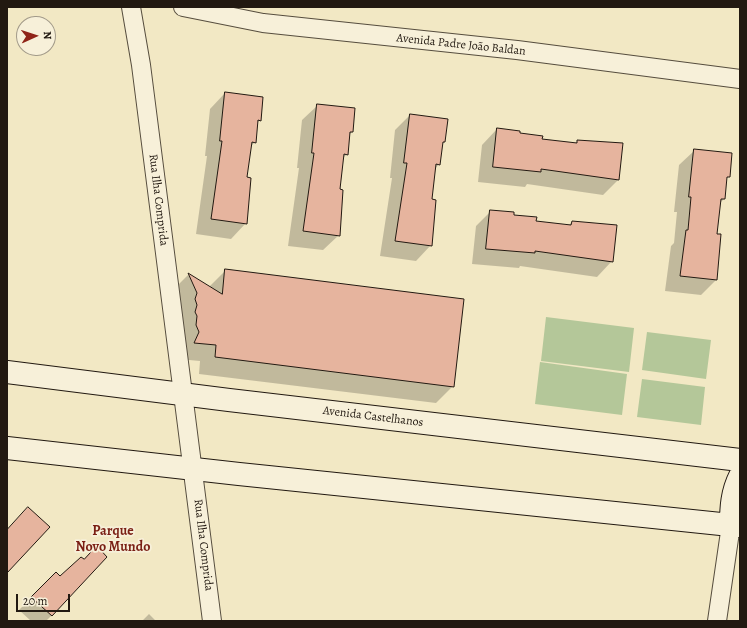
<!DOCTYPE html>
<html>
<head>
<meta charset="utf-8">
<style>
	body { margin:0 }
	#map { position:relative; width:747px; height:628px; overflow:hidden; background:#f2e8c4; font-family:Alegreya,serif }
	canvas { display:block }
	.frame { position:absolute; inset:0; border:8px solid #221911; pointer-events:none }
	.north { position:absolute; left:16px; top:16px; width:40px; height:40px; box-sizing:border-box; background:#f7f0d9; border:1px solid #a29a89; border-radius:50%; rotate:87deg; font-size:11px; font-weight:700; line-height:16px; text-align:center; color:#221911 }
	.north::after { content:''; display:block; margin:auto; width:14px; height:18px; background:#8f2418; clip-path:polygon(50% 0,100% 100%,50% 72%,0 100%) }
	.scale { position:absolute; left:16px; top:594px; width:54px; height:18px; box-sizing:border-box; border:2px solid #221911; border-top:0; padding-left:5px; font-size:12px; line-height:14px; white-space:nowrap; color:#221911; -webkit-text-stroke:3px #f7f0d9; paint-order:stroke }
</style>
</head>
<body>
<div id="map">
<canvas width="747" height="628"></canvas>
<div class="frame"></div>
<div class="north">N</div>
<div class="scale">20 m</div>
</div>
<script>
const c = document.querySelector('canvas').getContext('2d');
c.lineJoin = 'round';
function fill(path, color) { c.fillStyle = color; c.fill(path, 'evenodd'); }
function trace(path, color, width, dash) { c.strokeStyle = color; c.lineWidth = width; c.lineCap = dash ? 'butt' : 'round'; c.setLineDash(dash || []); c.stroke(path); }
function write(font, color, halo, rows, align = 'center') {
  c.font = font + ' Alegreya,serif'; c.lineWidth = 3.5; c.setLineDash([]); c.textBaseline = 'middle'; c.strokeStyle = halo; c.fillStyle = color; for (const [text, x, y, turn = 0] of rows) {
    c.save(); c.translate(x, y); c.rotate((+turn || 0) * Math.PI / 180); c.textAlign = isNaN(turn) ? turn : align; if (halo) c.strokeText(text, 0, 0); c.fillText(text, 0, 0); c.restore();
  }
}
fill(new Path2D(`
	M546 317 634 328 629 372 541 361Z
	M647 332 711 340 706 379 642 370Z
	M540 362 627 374 622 415 535 404Z
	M642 379 705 387 701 425 637 417Z`), '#b4c799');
fill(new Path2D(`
	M225 93 260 120 257 123 255 142 250 147 246 178V223L231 239 196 234 207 156H205L210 109Z
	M318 105 352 132 349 135 347 154 342 159 338 190 339 235 323 250 288 246 299 168H297L302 120Z
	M410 115 444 142 442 145 439 164 435 169 431 200V245L416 261 380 256 392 178H390L395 130Z
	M497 129 541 140 574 144 578 141 618 180 603 195 527 184 525 187 478 182 482 145Z
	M695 150 729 176 726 179 724 199 720 203 716 235V280L701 295 665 291 671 246 674 243 677 212H674L679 165Z
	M491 211 535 222 568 226 572 222 612 261 597 277 520 266 519 268 472 264 476 226Z
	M226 270 453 386 436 403 199 374 200 361 178 359 172 291 188 275 209 287Z
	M56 573 60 577 52 615 46 621H31L19 610Z
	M149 614 156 621H142Z`), '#0003');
const building = new Path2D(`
	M225 92 263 97 261 121 258 120 256 143 252 142 247 177 251 178 247 224 211 219 222 141H220Z
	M317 104 355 108 353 132H350L348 155 344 154 340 189 343 190 340 236 303 231 314 153H312Z
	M410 114 448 119 445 142H443L440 165 436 164 432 199 436 200 432 246 395 241 407 163H404Z
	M497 128 520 131V133L543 136 542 139 577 143V140L623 143 619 180 541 169V172L493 167Z
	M694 149 732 153 730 177H727L725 199H721L717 234H721L717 280 680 276 686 230H688L691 197H689Z
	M490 210 514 212V215L537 217 536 221 571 225 572 221 617 225 613 262 535 251V253L486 249Z
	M225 269 464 299 454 387 215 357 216 345 194 343 199 332 196 325 197 316 195 312 197 305 195 299 197 293 188 273 222 294Z
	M28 507 50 527 7 573V530Z
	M97 546 107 557 52 616 31 597 56 572 60 576 81 557 84 559Z`);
fill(building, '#e6b49e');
trace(building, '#221911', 1);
const minor = new Path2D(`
	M131 7 141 65 212 621
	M183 7 263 23 517 50 740 79
	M717 621 731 525`);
const secondary = new Path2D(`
	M7 372 229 400 740 460
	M7 448 239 474 740 526
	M731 525C731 507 732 492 740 476`);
trace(minor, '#564d3e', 20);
trace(secondary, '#221911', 24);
trace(minor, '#f7f0d9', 18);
trace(secondary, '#f7f0d9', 22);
write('12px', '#221911', '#f7f0d9', [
	["Avenida Padre João Baldan",461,45,6],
	["Rua Ilha Comprida",158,200,83],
	["Avenida Castelhanos",373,417,7],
	["Rua Ilha Comprida",203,545,83]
]);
write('bold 14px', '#7a1f14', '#f7f0d9', [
	["Parque",113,532],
	["Novo Mundo",113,548]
]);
</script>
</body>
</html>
